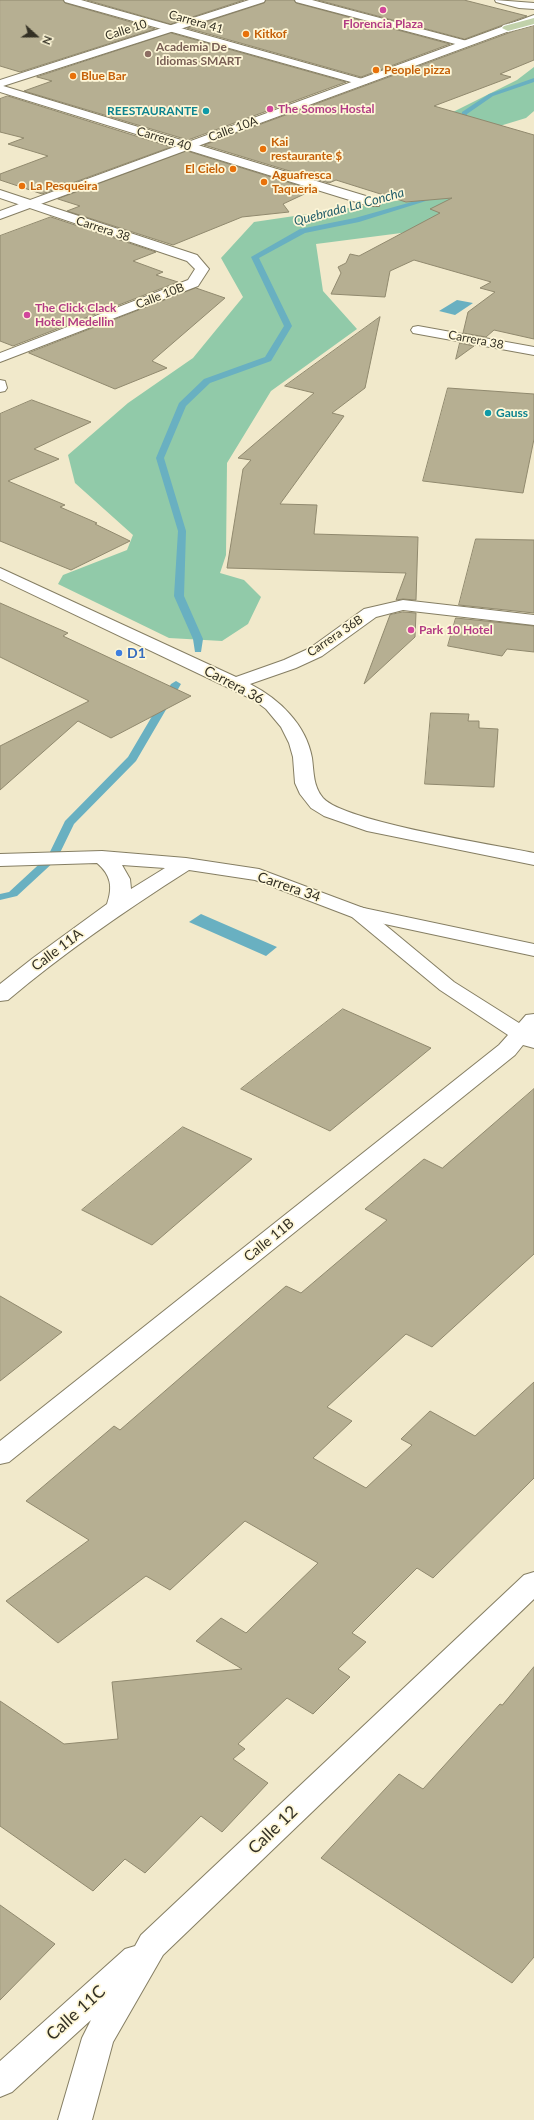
<!DOCTYPE html>
<html>
<head>
<meta charset="utf-8">
<style>
	body { margin:0 }
	#map { position:relative; width:534px; height:2120px; overflow:hidden; background:#f1e9cb; font-family:Lato,sans-serif }
	canvas { display:block }
	.north { position:absolute; left:16px; top:16px; width:40px; height:40px; -webkit-text-stroke:3px #fef7d8; paint-order:stroke; rotate:111deg; font-size:11px; font-weight:700; line-height:16px; text-align:center; color:#333024 }
	.north::after { content:''; display:block; margin:auto; width:14px; height:18px; background:#333024; clip-path:polygon(50% 0,100% 100%,50% 72%,0 100%) }
</style>
</head>
<body>
<div id="map">
<canvas width="534" height="2120"></canvas>
<div class="north">N</div>
</div>
<script>
const c = document.querySelector('canvas').getContext('2d');
c.lineJoin = 'round';
function fill(path, color) { c.fillStyle = color; c.fill(path, 'evenodd'); }
function trace(path, color, width, dash) { c.strokeStyle = color; c.lineWidth = width; c.lineCap = dash ? 'butt' : 'round'; c.setLineDash(dash || []); c.stroke(path); }
function write(font, color, halo, rows, align = 'center') {
  c.font = font + ' Lato,sans-serif'; c.lineWidth = 3.5; c.setLineDash([]); c.textBaseline = 'middle'; c.strokeStyle = halo; c.fillStyle = color; for (const [text, x, y, turn = 0] of rows) {
    c.save(); c.translate(x, y); c.rotate((+turn || 0) * Math.PI / 180); c.textAlign = isNaN(turn) ? turn : align; if (halo) c.strokeText(text, 0, 0); c.fillText(text, 0, 0); c.restore();
  }
}
fill(new Path2D(`
	M534 67V111L526 118 480 132 440 228 316 244 323 291 357 329 271 391 227 463 226 555 220 573 244 580 261 597 248 624 222 641 169 638 58 584 63 575 127 550 133 535 75 483 68 455 128 403 193 358 243 297 221 258 254 222 402 200 439 119 517 80Z`), '#91caa9');
fill(new Path2D(`
	M457 300 473 303 455 315 439 311Z
	M201 914 277 947 266 956 189 922Z`), '#69b0c1');
fill(new Path2D(`
	M534 78V82L493 96 467 114 465 130 460 131 462 112 489 94Z
	M440 194 445 195 359 222 305 233 259 258 292 326 271 361 210 383 186 406 164 458 186 531 184 596 203 639 201 652H195L193 639 174 596 178 531 156 458 179 403 204 379 265 357 284 326 251 257 300 229 355 218Z
	M176 681 181 684 136 761 74 824 57 859 17 896 0 900V894L9 892 48 856 65 821 128 757 171 684Z`), '#69b0c1');
const building = new Path2D(`
	M0 0H63L65 3 155 29 20 72 0 66Z
	M87 0H244L171 24Z
	M266 0H294L296 3 450 44 361 77 187 28 264 3Z
	M318 0H464L527 16 465 39Z
	M534 26V60L500 74 511 77 434 106 534 135V339L494 330 486 337 463 333 468 312 495 292 480 288 491 282 414 260 390 271 385 297 331 294 341 273 338 267 346 263 350 254 359 256 440 213 430 209 452 198 406 202 336 180 329 183 204 145 514 31Z
	M171 33 346 82 188 140 24 91 52 81 37 77Z
	M8 96 171 147 42 194 0 180V174L48 156 8 144 24 138 0 132V99Z
	M187 151 313 190 283 204 289 212 242 217 173 245 67 211 80 206 58 199Z
	M51 217 156 252 133 261 163 272 156 275 178 282 13 346 0 341V236Z
	M196 288 225 298 152 361 167 368 115 389 29 353Z
	M380 317 365 388 332 413 344 416 280 504 317 505 314 534 418 537 416 600 403 599 396 600 406 573 227 568 243 469 251 460 238 458 314 393 285 386Z
	M460 343 474 346 456 359Z
	M448 388 534 394V439L523 493 423 481Z
	M32 400 91 422 34 449 59 459 8 481 65 505 60 507 97 523 95 524 130 541 71 570 0 541V414Z
	M476 539 534 540V613L459 605Z
	M0 603 68 633 63 636 191 696 111 738 78 721 0 790V746L89 701 0 657Z
	M403 612 416 613 415 637 364 684 390 615Z
	M456 618 534 626V652L507 649 502 656 448 646Z
	M431 713 469 714 468 721H479V728L498 729 494 787 425 784Z
	M343 1009 431 1048 330 1131 241 1089Z
	M534 1089V1254L432 1347 406 1334 327 1407 352 1421 313 1458 366 1488 412 1445 401 1439 430 1411 475 1436 534 1382V1478L433 1578 417 1568 352 1633 366 1642 338 1669 350 1677 313 1714 287 1698 238 1744 245 1749 233 1759 268 1783 222 1832 201 1816 145 1873 125 1859 93 1891 0 1826V1701L64 1744 118 1739 112 1682 242 1669 196 1641 221 1618 246 1633 318 1563 245 1521 170 1590 146 1576 58 1643 6 1601 89 1540 26 1501 114 1426 120 1430 286 1286 301 1293 387 1220 365 1209 424 1159 442 1168Z
	M183 1127 252 1159 152 1245 82 1210Z
	M0 1296 62 1332 0 1381Z
	M534 1667V1957L512 1983 321 1858 399 1774 423 1789 500 1704 502 1705Z
	M0 1905 55 1944 0 2000Z`);
fill(building, '#b6af92');
trace(building, '#90896e', 1);
const street = new Path2D(`
	M64 0H81L366 80 368 82 366 84H358L65 2Z
	M295 0H312L467 41 469 43 463 46 296 2Z
	M495 0 534 3V9L519 8 496 2Z
	M0 85 379 200 380 203 379 206H369L0 92Z
	M0 190 197 255 209 269 198 286 0 362V353L188 280 195 269 187 261 0 198Z
	M418 326 534 347V355L413 333 411 330 413 327Z
	M0 380 5 381 7 388 5 391 0 392Z
	M0 568 236 677 284 660 310 648 364 609 403 600 534 615V625L403 610 376 617 322 656 296 668 250 684C279 699 306 724 312 758 314 773 313 786 323 798 344 822 496 845 534 853V865L367 831 324 816 311 808 300 794 295 783 293 757 289 743 281 727 266 709 254 700 0 579Z
	M102 851 186 858 259 869 366 909 454 982 519 1023 526 1015 534 1014V1048L523 1045 515 1055 9 1462 0 1464V1441L499 1045 508 1035 440 990 352 917 255 880 189 870C126 910 65 952 8 1000L0 1001V984L33 958 107 904C113 887 111 875 97 863L0 866V854ZM122 865 165 868 131 889 130 879Z
	M534 1572V1599L163 1955 113 2042 92 2120H58L82 2038 91 2020 12 2092 0 2097V2061L125 1949 135 1946 141 1935 524 1575Z`);
const secondary = new Path2D(`
	M249 0H265L264 2 0 87V80Z
	M534 15V22L0 219V211Z
	M359 907 534 944V956L352 917 349 913 352 909Z`);
const primary = new Path2D(`
	M534 18V24L508 31 502 28 504 26Z`);
trace(street, '#857e63', 2);
trace(secondary, '#857e63', 2);
trace(primary, '#fff', 2);
fill(street, '#fff');
fill(secondary, '#fff');
fill(primary, '#c1d1aa');
for (const [x, y, r, color] of [
	[383,10,4,"#d1479c"],
	[246,34,4,"#e8710a"],
	[148,54,4,"#8d6e63"],
	[376,70,4,"#e8710a"],
	[73,76,4,"#e8710a"],
	[270,109,4,"#d1479c"],
	[206,111,4,"#0f9aa8"],
	[263,149,4,"#e8710a"],
	[233,169,4,"#e8710a"],
	[264,182,4,"#e8710a"],
	[22,186,4,"#e8710a"],
	[27,315,4,"#d1479c"],
	[488,413,4,"#0f9aa8"],
	[411,630,4,"#d1479c"],
	[119,653,4,"#3f7fe0"]
]) { const dot = new Path2D(); dot.arc(x, y, r, 0, 2 * Math.PI); c.fillStyle = color; c.fill(dot); trace(dot, '#fef7d8', 1.5); }
write('12px', '#333024', '#fef7d8', [
	["Carrera 41",196,22,16],
	["Calle 10",126,30,-18],
	["Calle 10A",233,129,-20],
	["Carrera 40",164,139,17],
	["Carrera 38",103,229,18],
	["Calle 10B",160,296,-21],
	["Carrera 38",476,340,11],
	["Carrera 36B",335,636,-34]
]);
write('bold 12px', '#b23c85', '#fef7d8', [
	["Florencia Plaza",383,24,"center"],
	["The Somos Hostal",278,109],
	["The Click Clack",35,308],
	["Hotel Medellin",35,322],
	["Park 10 Hotel",419,630]
], 'left');
write('bold 12px', '#c56008', '#fef7d8', [
	["Kitkof",254,34],
	["People pizza",384,70],
	["Blue Bar",81,76],
	["Kai",271,142],
	["restaurante $",271,156],
	["El Cielo",225,169,"right"],
	["Aguafresca",272,175],
	["Taqueria",272,189],
	["La Pesqueira",30,186]
], 'left');
write('bold 12px', '#785e54', '#fef7d8', [
	["Academia De",156,47],
	["Idiomas SMART",156,61]
], 'left');
write('bold 12px', '#0d838f', '#fef7d8', [
	["REESTAURANTE",198,111],
	["Gauss",496,413,"left"]
], 'right');
write('italic 13px', '#245f6b', '#fef7d8', [
	["Quebrada La Concha",349,207,-15]
]);
write('bold 14px', '#366cbe', '#fef7d8', [
	["D1",127,653]
], 'left');
write('14px', '#333024', '#fef7d8', [
	["Carrera 36",234,685,28],
	["Carrera 34",289,887,19],
	["Calle 11A",57,950,-37],
	["Calle 11B",269,1240,-39]
]);
write('17px', '#333024', '#fef7d8', [
	["Calle 12",273,1830,-44],
	["Calle 11C",76,2013,-42]
]);
</script>
</body>
</html>
